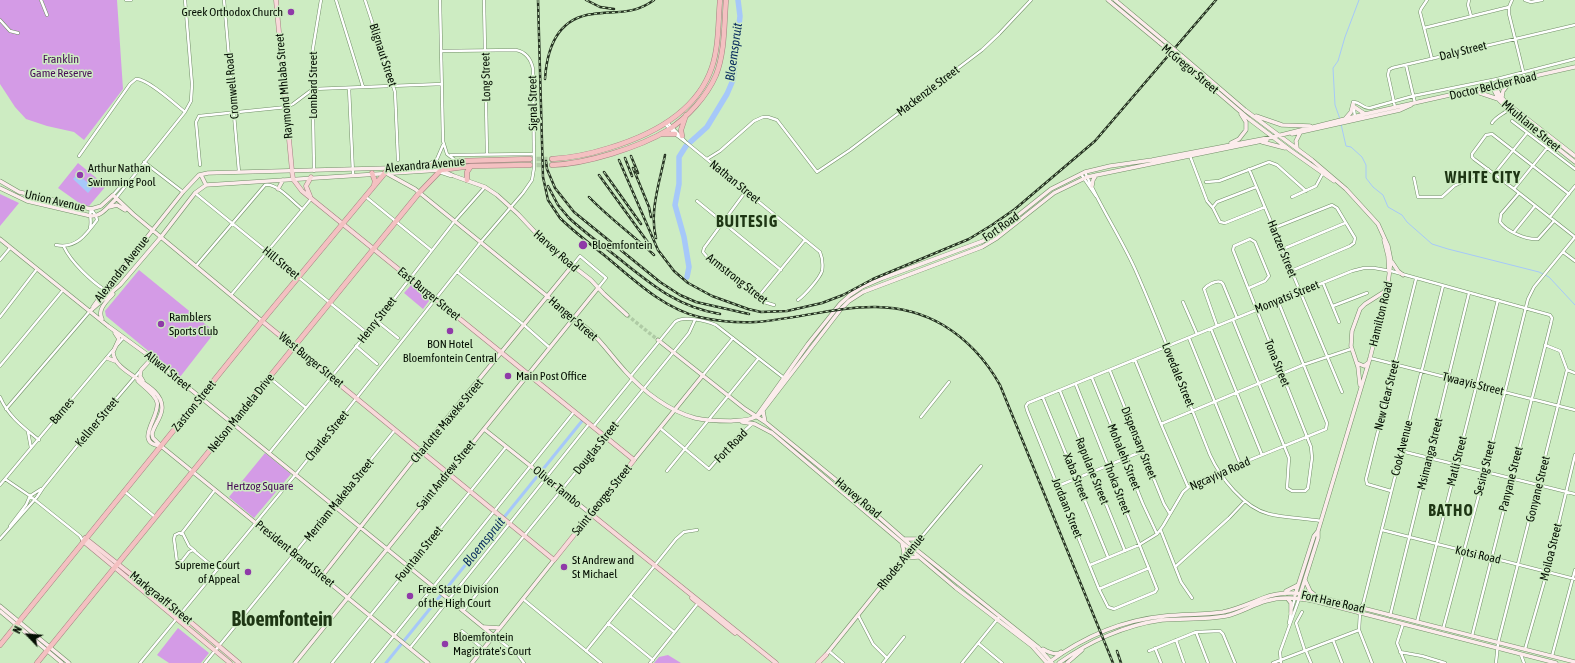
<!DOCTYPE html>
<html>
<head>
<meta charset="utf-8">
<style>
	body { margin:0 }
	#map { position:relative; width:1575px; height:663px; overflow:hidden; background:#cdecc2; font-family:"Asap Condensed",sans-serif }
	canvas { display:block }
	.north { position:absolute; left:8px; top:615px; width:40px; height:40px; -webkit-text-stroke:3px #cdecc2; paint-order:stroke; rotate:296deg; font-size:11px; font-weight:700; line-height:16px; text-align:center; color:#050f03 }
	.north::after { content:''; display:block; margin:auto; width:14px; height:18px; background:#050f03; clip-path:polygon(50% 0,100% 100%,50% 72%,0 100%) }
</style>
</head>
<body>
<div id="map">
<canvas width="1575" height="663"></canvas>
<div class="north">N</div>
</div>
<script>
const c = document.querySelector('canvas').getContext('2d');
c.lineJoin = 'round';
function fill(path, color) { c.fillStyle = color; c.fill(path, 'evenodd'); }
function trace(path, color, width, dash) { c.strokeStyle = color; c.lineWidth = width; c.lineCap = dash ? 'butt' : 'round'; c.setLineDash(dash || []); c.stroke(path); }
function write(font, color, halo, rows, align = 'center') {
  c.font = font + ' "Asap Condensed",sans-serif'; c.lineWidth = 3; c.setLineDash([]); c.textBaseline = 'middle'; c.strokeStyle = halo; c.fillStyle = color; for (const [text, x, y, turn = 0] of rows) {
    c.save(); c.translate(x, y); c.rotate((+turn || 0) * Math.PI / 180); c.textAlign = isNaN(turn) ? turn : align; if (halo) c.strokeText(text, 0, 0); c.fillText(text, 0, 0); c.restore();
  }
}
fill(new Path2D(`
	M0 0H117L123 89 84 140 74 132 47 126 26 119 15 107 0 84Z
	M78 163 106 186 89 206 82 205 58 188Z
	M0 194 19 203 0 226Z
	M139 270 215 332 180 377 106 316 105 311Z
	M412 284 429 298V301L423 309 404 293Z
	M265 453 291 474 254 518 229 497Z
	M178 628 209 653 201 663H169L157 655Z
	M668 655 681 663H654L659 657Z`), '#d49be6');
fill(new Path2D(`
	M77 174 93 187 88 193 73 179Z`), '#a6c8f9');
trace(new Path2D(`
	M1340 119 1335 105 1333 68 1338 61 1345 37 1359 0
	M1341 124 1346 146 1351 147 1362 157 1366 165V178L1373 187 1383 195 1388 207 1402 215 1407 222 1432 244 1448 249 1539 272 1549 277 1575 305`), '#a6c8f9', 1);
trace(new Path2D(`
	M386 663 582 421`), '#a6c8f9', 3);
trace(new Path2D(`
	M687 277 689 267 684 237 675 205 679 184V157L686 146 707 127 727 94 733 80 740 16 738 0`), '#a6c8f9', 5.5);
trace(new Path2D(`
	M627 315 658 340`), '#afcba5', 3.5, [3.5, 2]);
trace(new Path2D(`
	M530 159H552
	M530 165H552`), '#afcba5', 4.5, [4.5, 2]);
const street = new Path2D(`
	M41 0 47 15
	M126 0H131
	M224 0 239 172
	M336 0 363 87
	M365 0 395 92 398 160
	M440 0 443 141 447 154 455 160
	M484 0 487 154
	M1427 0 1421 9 1420 12 1432 59
	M1469 0 1468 5 1471 16
	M1525 0 1531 2 1542 0
	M1509 7V14L1525 79
	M0 20 10 31 18 33
	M1424 28 1509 7 1512 0
	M1406 65 1415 103
	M349 88 353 174
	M1395 107 1388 75 1389 70 1392 68 1575 25
	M1355 117 1353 102C1360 101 1362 109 1370 108L1413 96 1497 79 1575 59
	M1512 121 1575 169
	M667 122 685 141
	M1492 123C1497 115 1505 114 1511 107
	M665 124 675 134 687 143 820 252C822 257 823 265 822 271 820 278 804 296 798 300
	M451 155 534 154
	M79 156 130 84 136 79C147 78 175 104 185 112
	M1190 156 1207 201 1213 208 1220 222 1225 223 1265 207
	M707 159 720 151 754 121 763 117H768L777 120 817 172 850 150 982 50 999 34 1031 0
	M144 162 183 192
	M429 164 437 159 443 145
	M200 165 196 122 199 116 287 107 293 104 313 89 442 84
	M1249 169 1342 392
	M314 171 312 54 321 0
	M439 172 451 176
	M1085 172C1099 205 1120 236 1135 269 1162 330 1185 393 1210 455 1220 477 1244 508 1269 514 1286 518 1304 518 1321 521
	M1081 174 1096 196
	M1494 174 1527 133
	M1414 178 1418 197H1442L1454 186 1488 169
	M1206 182 1219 181 1269 162 1277 165 1306 191
	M1514 189 1547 148
	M746 191 704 248 703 252 708 258 764 302 774 305
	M195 193 367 333
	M1519 193 1501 214 1500 222C1507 232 1527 240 1538 239L1554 221
	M1569 194 1492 134 1486 135 1472 154V157L1474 159 1514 189 1575 237
	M113 195 121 186 127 183
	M366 197 431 250
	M1292 197 1316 186 1323 173
	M116 198 185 112 191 101 192 84 185 0
	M697 201 781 270
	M1213 207 1217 202 1256 187
	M1550 217 1575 186
	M90 228C92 221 89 216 91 209
	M1274 228 1332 205 1337 208 1355 238 1354 243 1350 246 1291 271
	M1514 232 1535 206
	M56 245C76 249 86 235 97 220L96 216 91 209
	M64 247C71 262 91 281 105 290
	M1283 249 1345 223
	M1563 252 1575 261
	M0 260 10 248
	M196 266 265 185C276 182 293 202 302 209
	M572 266 580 256 606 278 598 288
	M457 272 524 325 550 348
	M1323 283 1339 322
	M231 295 311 199
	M758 297 805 240
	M1183 302 1197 334
	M1333 306 1367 293
	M0 317 37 269
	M1233 320 1289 458 1287 488 1292 491H1305L1308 488 1312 458 1311 447 1233 250 1234 246 1250 239 1255 242 1269 276 1265 281 1249 288
	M377 321 398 338
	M1217 326 1204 289C1207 285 1216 280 1221 282L1223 284 1237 318
	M1211 329 1262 455
	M1189 338 1240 464
	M117 345 124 337
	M356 346 377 364
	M1370 358 1575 410
	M1135 360 1161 424 1188 487
	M0 366 63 290
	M1567 370 1575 373
	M1110 371 1164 504 1170 514
	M703 375 733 338
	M630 377 675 322C683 315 707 321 716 325L784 378
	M270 378 306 408
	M1092 378 1143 504 1157 534
	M1076 385 1157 589 1155 592 1114 609 1108 607 1099 589 1027 410 1026 406 1028 403 1352 271 1364 268H1374L1391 271 1550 315 1552 318 1551 323 1472 636
	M1060 391 1125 551
	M0 397C8 416 23 427 39 440
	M1043 398 1108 557
	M6 409 90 311
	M921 417 949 382
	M1161 424 1303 365 1351 349
	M593 427 632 379
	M660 428 709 469 733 441 753 423
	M28 432 31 448
	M1401 451 1575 494
	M270 452 377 321 454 222 485 187
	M667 471 758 359
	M5 479 30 496 80 536 83 541
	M0 485 113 350
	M1058 486 1143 451
	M124 491 155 517
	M1391 491 1367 484 1366 479 1416 279
	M10 526 26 505 30 496 41 489
	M1382 530 1575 579
	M1161 531 1181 582 1192 598
	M181 534 215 490
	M0 539 37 497 43 488 93 426 140 371
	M913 547 981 466
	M195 551 189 546 183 534 179 533 175 535 174 539 177 562 182 561 189 552 193 550 217 570
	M1090 565 1139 545 1157 534 1163 526 1183 492 1192 484 1240 464 1326 429 1327 423 1278 301
	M1175 567 1229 518 1245 501
	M1099 589 1149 568
	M630 596 674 632
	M523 599 601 663
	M1292 608 1295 598
	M463 611 689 333 695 320
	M1357 611 1363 604 1443 286
	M1302 612 1296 623 1305 651
	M1360 613 1359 630 1372 663
	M858 615 873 644 887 658
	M1390 616 1469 293
	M1417 622 1498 300
	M608 623 653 660
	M1289 623 1291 612
	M1403 624 1397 643 1405 663
	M1443 629 1485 472 1528 299 1534 287 1575 237
	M462 631 483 649
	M1196 632 1208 663
	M494 636 518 655 524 663
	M1176 640 1184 663
	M1333 640 1342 663
	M978 643 1002 663
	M410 648 589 424
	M1155 648 1161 663
	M1525 649 1547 572 1575 455
	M586 651 676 539 684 532 697 530
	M829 651 843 663
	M1149 651 1196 632 1220 631 1223 634 1235 663
	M1306 651 1311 663
	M1400 652 1422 656 1445 663
	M1521 655 1524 663
	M1552 656 1575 570
	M140 663 296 474 480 243 523 193 532 180 534 168 533 69C531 59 526 52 516 50L441 51
	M205 663 395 430
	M332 663 506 447
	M372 663 574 412
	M650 663 698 603
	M883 663 904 637
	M962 663 1000 616
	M1273 663 1359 630
	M1281 663 1280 652 1299 599
	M1496 663 1498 643 1567 370 1560 351 1545 345`);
const secondary = new Path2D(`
	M1108 0 1160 43
	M1115 0 1163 40
	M1182 56 1245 110 1312 160 1346 189 1378 224 1388 246 1391 261 1387 290 1370 358 1321 521 1318 531V538L1299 598
	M1179 59 1249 119 1290 150 1334 181
	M1495 85 1500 96 1508 104 1575 156
	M1492 86 1499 100 1509 110 1575 162
	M1474 91 1498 99
	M1502 97 1503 91 1510 82
	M1353 106 1365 114
	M1256 116 1282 125 1310 126
	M1345 119 1351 112 1353 104
	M1292 134 1400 110 1411 105
	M1262 142 1285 148
	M1231 143 1239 139 1246 130V122L1241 114
	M1297 148 1296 141 1300 133
	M386 173 415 189 589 330C603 343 613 358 626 372 643 391 669 411 695 418 707 421 719 421 731 421
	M201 175 206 185
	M0 181 19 192 91 209 101 206 113 195 133 214 262 321
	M1092 186 1093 180 1096 175
	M0 188 27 201 91 216C103 216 108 206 116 199
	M278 189 283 180
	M109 207 117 205 125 210
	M0 239 108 326 152 358 494 636
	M1384 240 1388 256 1389 272
	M1392 262 1398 271 1403 275
	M93 307 105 290 183 192 199 175 208 173 389 168
	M90 311 120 285 161 237 195 193 206 185 441 170 454 176 485 187 497 195 518 214 551 249 591 280 604 294 627 315
	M102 319C97 309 107 301 113 294
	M115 333 119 339 113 352C114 375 163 383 162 408 162 417 154 425 152 434L153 438 161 446 428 663
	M658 340 745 409 765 422 841 484 913 547 1038 647 1052 663
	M107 358 115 361
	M1357 363 1364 366 1368 363
	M138 381C144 387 155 394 157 402 161 416 132 443 161 446
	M143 381 140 376 141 370 152 358
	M1360 385 1358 367 1351 346 1352 331 1360 309 1365 304 1384 292 1387 286
	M763 411 765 422
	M756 417 808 344 840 304 850 295 862 287 883 278 983 241 997 232 1051 189 1085 172 1110 166 1152 160 1273 137 1365 114 1575 67
	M731 421C742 420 752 421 761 413L841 309 849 301 863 292 982 247 997 238 1054 193 1087 177 1267 140
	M742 422 755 424 772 433
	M484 429 591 514
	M771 432 956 588 1032 646 1047 663
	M634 460 703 375
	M905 539H920
	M902 543 904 552 903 558
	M905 558 918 557
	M322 576 421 450 572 266
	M1305 580 1310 591 1315 595
	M1286 591 1298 585
	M1295 595 1314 536 1318 531
	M1287 598 1291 603V613
	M0 606 69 663
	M0 611 62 663
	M484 627 500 628
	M1043 649C1048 652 1056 656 1061 652
	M825 656 911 549
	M295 663 598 288
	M472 663 554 560
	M1048 663C1083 637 1122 620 1165 616 1185 614 1204 615 1223 612 1237 609 1250 603 1263 598 1279 592 1295 592 1311 595L1575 662
	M1059 663C1088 642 1125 625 1162 620 1183 618 1205 620 1226 616 1240 613 1252 605 1266 601 1282 596 1297 598 1314 601L1556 663
	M1067 663 1082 650`);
const primary = new Path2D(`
	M310 196 306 186 311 177
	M262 321 554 560 634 460 302 191 293 179 292 171 276 0
	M591 514 776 663
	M85 538 181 614 239 663
	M83 541 230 663
	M692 598 735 633
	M818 663 826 655`);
const highway = new Path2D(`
	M662 134H675
	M682 136 681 130 686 115
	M552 159C571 158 590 154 609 148 652 135 697 112 712 67 719 46 718 22 720 0
	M552 165C586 164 640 147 668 130 687 118 707 96 716 75 725 52 724 25 726 0
	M441 170 471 166 530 165
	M372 173 375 181 374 186
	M467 180V172L471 166
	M0 645 262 321 389 168 419 167 460 161 530 159
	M37 663 419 193 441 170V163`);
trace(street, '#728f68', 3.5);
trace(secondary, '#728f68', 4.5);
trace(primary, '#a0827e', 5);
trace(highway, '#a0827e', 5.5);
trace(street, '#fff', 2.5);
trace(secondary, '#fcecec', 3.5);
trace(primary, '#f8d9da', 4);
trace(highway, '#f4c0c1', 4.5);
const rail = new Path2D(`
	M538 0 543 177 548 200 560 218C573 231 589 243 604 255 632 278 662 308 699 317 717 321 738 323 756 322 821 317 882 289 943 325 968 340 986 360 1000 385L1113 663
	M586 0 600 7 614 9
	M545 79C547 48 557 18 593 14 615 11 634 15 654 0
	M631 156 638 173
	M625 158 632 176
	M619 160 658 250 674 271 688 283 712 296 748 309 761 312 787 311 822 303 843 295 873 279 969 239 992 225 1015 209 1095 141 1216 0
	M546 161 547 169 555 188 574 212 660 282 680 295 696 302 749 314
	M633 168 649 207 651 217
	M604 172 641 224
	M599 175 652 248
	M548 186 558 205 569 218C584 232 601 244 617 257 650 283 676 307 720 314
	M589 197C609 218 633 235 654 255
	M656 238C649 212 660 181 665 155
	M1117 651 1121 663`);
trace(rail, '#263322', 2.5);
trace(rail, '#cdecc2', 1, [3]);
const secondaryBridge = new Path2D(`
	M1163 40 1182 56
	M1160 43 1179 59`);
trace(secondaryBridge, '#728f68', 4.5, []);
trace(secondaryBridge, '#fcecec', 3.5);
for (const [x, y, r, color] of [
	[291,12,4,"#8f3aa8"],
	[80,175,4,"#8f3aa8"],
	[583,245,5,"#8f3aa8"],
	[161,324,4,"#8f3aa8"],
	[450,331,4,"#8f3aa8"],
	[508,376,4,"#8f3aa8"],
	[564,567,4,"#8f3aa8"],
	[248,572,4,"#8f3aa8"],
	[410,596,4,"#8f3aa8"],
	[445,644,4,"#8f3aa8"]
]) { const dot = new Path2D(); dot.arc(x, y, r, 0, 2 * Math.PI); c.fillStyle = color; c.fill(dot); trace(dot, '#cdecc2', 1.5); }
write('12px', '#050f03', '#cdecc2', [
	["Greek Orthodox Church",283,12,"right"],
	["Arthur Nathan",88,168],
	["Swimming Pool",88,182],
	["Bloemfontein",592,245],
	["Ramblers",169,317],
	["Sports Club",169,331],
	["BON Hotel",450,344,"center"],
	["Bloemfontein Central",450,358,"center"],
	["Main Post Office",516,376],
	["St Andrew and",572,560],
	["St Michael",572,574],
	["Supreme Court",240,565,"right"],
	["of Appeal",240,579,"right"],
	["Free State Division",418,589],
	["of the High Court",418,603],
	["Bloemfontein",453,637],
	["Magistrate's Court",453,651]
], 'left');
write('12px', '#050f03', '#cdecc2', [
	["Daly Street",1463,51,-14],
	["Blignaut Street",383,55,72],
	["McGregor Street",1190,69,40],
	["Long Street",486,77,-91],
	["Lombard Street",313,85,-90],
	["Cromwell Road",232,86,-95],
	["Raymond Mhlaba Street",284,86,-95],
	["Doctor Belcher Road",1493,86,-13],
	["Mackenzie Street",928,91,-37],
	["Signal Street",533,103,-91],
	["Mkuhlane Street",1531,126,40],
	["Alexandra Avenue",425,165,-5],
	["Nathan Street",735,182,39],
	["Union Avenue",55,201,13],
	["Fort Road",1001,227,-35],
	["Hartzer Street",1282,249,68],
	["Harvey Road",556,251,42],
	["Hill Street",281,263,39],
	["Alexandra Avenue",122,269,-52],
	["Armstrong Street",737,279,38],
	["East Burger Street",429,294,39],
	["Monyatsi Street",1287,297,-22],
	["Hamilton Road",1381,314,-76],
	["Hanger Street",573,319,41],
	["Henry Street",377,320,-52],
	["West Burger Street",311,360,39],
	["Tona Street",1277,363,68],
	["Aliwal Street",168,371,39],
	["Lovedale Street",1178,375,68],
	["Twaayis Street",1473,384,14],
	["New Clear Street",1387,395,-76],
	["Zastron Street",194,406,-51],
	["Barnes",62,411,-50],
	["Nelson Mandela Drive",241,413,-51],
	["Charlotte Maxeke Street",447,421,-50],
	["Kellner Street",97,422,-50],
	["Charles Street",327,436,-51],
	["Dispensary Street",1139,443,68],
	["Fort Road",731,446,-46],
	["Douglas Street",596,448,-51],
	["Cook Avenue",1402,448,-76],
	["Msimanga Street",1430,454,-76],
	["Mohalehi Street",1124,457,68],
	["Matli Street",1457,461,-76],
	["Sesing Street",1485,468,-76],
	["Rapulane Street",1092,471,68],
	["Ngcayiya Road",1220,474,-24],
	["Saint Andrew Street",446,475,-51],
	["Xaba Street",1076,477,68],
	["Panyane Street",1511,479,-76],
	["Oliver Tambo",557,487,39],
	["Thoka Street",1117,488,69],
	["Gonyane Street",1538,489,-76],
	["Harvey Road",858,498,40],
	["Merriam Makeba Street",339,500,-51],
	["Saint Georges Street",602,500,-51],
	["Jordaan Street",1067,508,68],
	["Moiloa Street",1551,552,-76],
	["President Brand Street",295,554,39],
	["Fountain Street",419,554,-51],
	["Kotsi Road",1478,555,13],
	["Rhodes Avenue",901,562,-51],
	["Markgraaff Street",161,598,39],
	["Fort Hare Road",1333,602,13]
]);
write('12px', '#470c57', '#cdecc2', [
	["Franklin",61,59],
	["Game Reserve",61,73],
	["Hertzog Square",260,486]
]);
write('italic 13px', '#082c5d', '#cdecc2', [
	["Bloemspruit",734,52,-82],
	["Bloemspruit",484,542,-51]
]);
c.letterSpacing = '1px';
write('bold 16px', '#1e3614', '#cdecc2', [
	["WHITE CITY",1483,178],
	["BUITESIG",747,222],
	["BATHO",1451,511]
]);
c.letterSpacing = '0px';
write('bold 20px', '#1e3614', '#cdecc2', [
	["Bloemfontein",282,620]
]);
</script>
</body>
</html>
